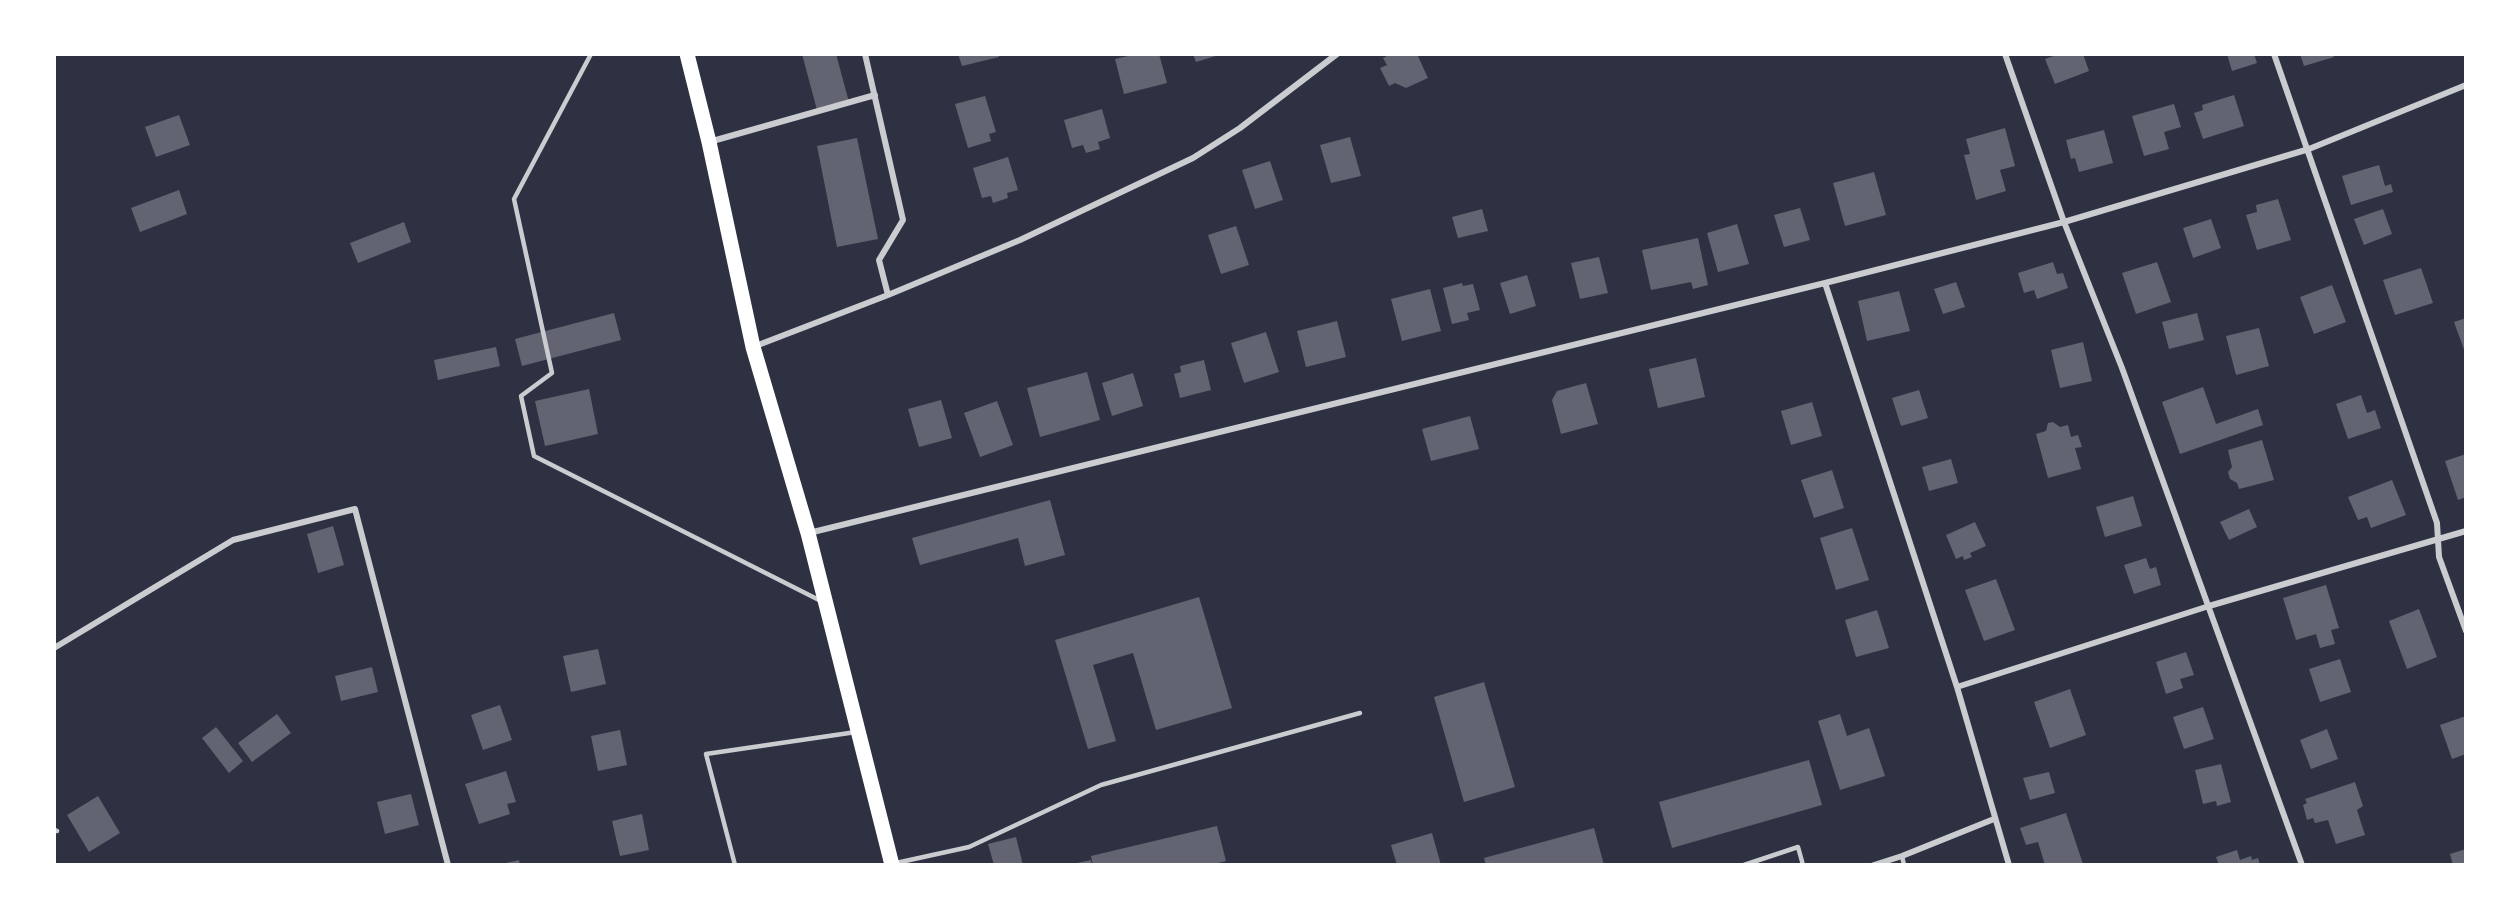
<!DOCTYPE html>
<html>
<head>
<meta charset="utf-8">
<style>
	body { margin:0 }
	#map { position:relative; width:2520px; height:919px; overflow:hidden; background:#2d3142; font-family:"DejaVu Sans",sans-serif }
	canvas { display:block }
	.frame { position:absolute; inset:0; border:56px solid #fff; pointer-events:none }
</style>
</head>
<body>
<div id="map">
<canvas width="2520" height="919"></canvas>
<div class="frame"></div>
</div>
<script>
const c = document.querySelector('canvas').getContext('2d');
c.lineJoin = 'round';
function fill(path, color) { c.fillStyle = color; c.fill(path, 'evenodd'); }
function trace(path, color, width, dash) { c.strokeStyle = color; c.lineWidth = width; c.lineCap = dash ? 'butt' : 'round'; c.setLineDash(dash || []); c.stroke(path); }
fill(new Path2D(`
	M802 54H836L849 102 817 110Z
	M958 54H999V57L962 66Z
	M1137 54H1159L1167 83 1124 94 1115 59Z
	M1193 54H1218L1219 55 1196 62Z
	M1391 54H1417L1428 78 1406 88 1395 83 1389 86 1380 68 1387 65 1383 58Z
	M2059 54H2083L2089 71 2055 84 2045 59Z
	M2227 54H2254L2257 63 2232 71Z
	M2300 54H2333L2334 57 2304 66Z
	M2234 95 2244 126 2203 139 2194 113 2203 110 2202 105Z
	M985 96 996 132 989 134 991 141 968 148 955 104Z
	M2174 104 2181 127 2164 132 2169 149 2144 156 2132 116Z
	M1102 109 1110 138 1098 142 1100 149 1086 153 1083 145 1072 148 1064 120Z
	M179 115 190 145 156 157 145 127Z
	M2005 128 2015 166 2000 170 2006 191 1976 200 1964 155 1970 154 1966 139Z
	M2104 130 2113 163 2079 172 2075 158 2071 159 2066 140Z
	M1350 137 1361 176 1331 183 1320 145Z
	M857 138 878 239 837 247 817 146Z
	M1008 157 1018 190 1007 193 1008 198 993 203 991 196 982 198 973 168Z
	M1270 161 1283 200 1255 209 1242 170Z
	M2379 165 2385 186 2391 184 2393 192 2351 205 2342 176Z
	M1874 172 1886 215 1845 226 1833 183Z
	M179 190 187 214 140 232 131 208Z
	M2278 199 2291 240 2257 250 2246 215 2257 212 2256 205Z
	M1800 208 1810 240 1784 247 1774 215Z
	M1482 209 1488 231 1458 238 1452 217Z
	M2383 209 2392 234 2364 245 2354 219Z
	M2211 219 2221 248 2193 258 2183 228Z
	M404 222 411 242 358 263 350 243Z
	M1737 224 1749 264 1718 272 1707 233Z
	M1236 226 1249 265 1221 274 1208 235Z
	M1698 238 1708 285 1693 289 1691 282 1651 290 1642 250Z
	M1599 257 1608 293 1580 299 1571 263Z
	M2053 262 2057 274 2063 273 2068 288 2037 299 2034 290 2024 293 2018 273Z
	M2157 262 2171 302 2136 314 2122 273Z
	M2421 268 2433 303 2395 315 2383 280Z
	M1527 275 1536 306 1510 314 1500 283Z
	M1956 282 1965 307 1943 314 1934 289Z
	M1462 283 1463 286 1473 284 1480 310 1467 313 1469 320 1452 324 1443 288Z
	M2332 285 2346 322 2314 334 2300 297Z
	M1430 289 1441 331 1402 341 1391 299Z
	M1899 291 1910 331 1867 341 1858 301Z
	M614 313 621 340 522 366 515 339Z
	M2197 313 2204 340 2169 349 2162 322Z
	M2466 318V355L2454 322Z
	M1337 321 1346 357 1306 367 1297 331Z
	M2259 328 2269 366 2236 375 2226 336Z
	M1266 332 1279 372 1244 383 1231 343Z
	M2083 342 2092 381 2060 388 2051 350Z
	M496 347 500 366 438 380 434 360Z
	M1696 358 1705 397 1658 408 1649 369Z
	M1204 360 1211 390 1180 398 1174 374 1181 372 1180 366Z
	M1087 372 1100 420 1040 437 1027 388Z
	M1133 373 1143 406 1112 416 1102 383Z
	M1586 383 1598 424 1561 434 1552 400 1557 391Z
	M2203 387 2216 424 2258 409 2263 425 2180 454 2162 402Z
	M589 389 598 434 545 446 535 401Z
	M1919 390 1928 418 1901 426 1892 398Z
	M2361 395 2367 413 2375 410 2381 428 2348 439 2336 404Z
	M941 400 952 438 919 447 908 409Z
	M997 401 1013 445 980 457 964 413Z
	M1812 402 1822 436 1791 445 1781 411Z
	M1470 416 1479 449 1431 461 1422 429Z
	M2053 422 2060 427 2068 425 2071 437 2078 435 2082 447 2075 448 2081 469 2048 478 2036 434 2046 431 2048 423Z
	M2262 440 2274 480 2239 489 2237 483 2230 479 2228 472 2232 467 2228 450Z
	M2466 454V497L2458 500 2445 461Z
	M1951 459 1958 483 1929 491 1922 467Z
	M1832 470 1844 508 1814 518 1801 480Z
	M2392 480 2406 515 2371 528 2367 517 2358 520 2348 497Z
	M2133 496 2142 526 2105 537 2096 507Z
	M1050 500 1065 555 1025 566 1018 538 920 565 912 538Z
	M2249 509 2257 527 2229 540 2220 522Z
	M1975 522 1986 546 1970 553 1972 557 1964 560 1963 556 1956 559 1946 535Z
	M333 526 344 565 318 573 307 534Z
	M1852 528 1869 580 1836 590 1820 538Z
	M2146 558 2150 569 2156 567 2161 585 2134 594 2124 565Z
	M1996 579 2015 630 1984 641 1965 590Z
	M2326 585 2339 628 2331 630 2335 644 2320 648 2316 634 2296 640 2283 598Z
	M1199 597 1232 708 1156 730 1133 653 1093 665 1116 741 1088 749 1055 640Z
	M2419 609 2437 657 2407 669 2389 621Z
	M1877 610 1889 648 1856 657 1845 620Z
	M598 649 606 684 571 692 563 656Z
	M2186 652 2194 675 2180 679 2183 688 2166 694 2156 662Z
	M2340 659 2351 692 2320 702 2309 669Z
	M372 667 378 692 341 701 335 676Z
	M1484 682 1515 787 1464 802 1434 697Z
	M2070 689 2086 735 2050 748 2034 702Z
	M500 705 512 740 483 750 471 715Z
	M2203 707 2214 739 2184 749 2173 717Z
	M277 714 291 733 252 762 238 743Z
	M1840 714 1847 736 1869 728 1885 776 1840 790 1818 721Z
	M2466 716V754L2452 759 2440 725Z
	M216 727 243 761 229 773 202 738Z
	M2327 729 2338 759 2311 769 2300 740Z
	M620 730 627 765 598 771 591 736Z
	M1809 760 1822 805 1672 848 1659 802Z
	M2221 764 2231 802 2217 806 2216 801 2203 804 2195 770Z
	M506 771 516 802 507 804 510 814 479 824 465 784Z
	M2049 772 2055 793 2030 800 2023 778Z
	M2355 782 2363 806 2357 810 2365 835 2336 844 2328 820 2315 823 2313 818 2307 820 2303 805 2307 803 2305 799Z
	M411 794 419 825 385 834 377 802Z
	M98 796 120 833 89 852 67 815Z
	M2066 813 2083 864 2045 865 2038 842 2026 845 2020 828Z
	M642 814 649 850 620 856 612 821Z
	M1217 826 1226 861 1210 865H1093L1091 856Z
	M1594 828 1604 865H1486L1484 858Z
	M1432 833 1441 865H1397L1391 845Z
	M1016 837 1023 865H994L988 844Z
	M2466 849V865H2453L2450 854Z
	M2237 850 2240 860 2251 856 2252 860 2258 858 2260 865H2219L2216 857Z
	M519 860 520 865H501V864Z
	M1091 860 1092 865H1073L1072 864Z`), '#626471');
trace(new Path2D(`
	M591 54 514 199 552 373 521 396 534 456 821 601
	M54 830 57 831
	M1902 856 1904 865
	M896 863 969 847 1101 785 1360 713
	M735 865 706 754 856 732
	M1744 865 1798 847 1803 865`), '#caccd0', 4.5);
trace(new Path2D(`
	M2005 54 2064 222 2122 368 2302 865
	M2274 54 2437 523 2439 557 2466 631
	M709 142 875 95
	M1825 283 1957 687 2009 865
	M888 295 1020 240 1193 158 1240 128 1337 54
	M753 347 888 295 879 260 903 220 865 54
	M809 533 1825 283 2064 222 2309 149 2466 85
	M54 648 233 540 355 509 448 865
	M1957 687 2209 606 2466 531
	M1874 865 1902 856 1994 819`), '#caccd0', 6);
trace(new Path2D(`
	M687 54 709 142 753 347 808 533 892 865`), '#fff', 15);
</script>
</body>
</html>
